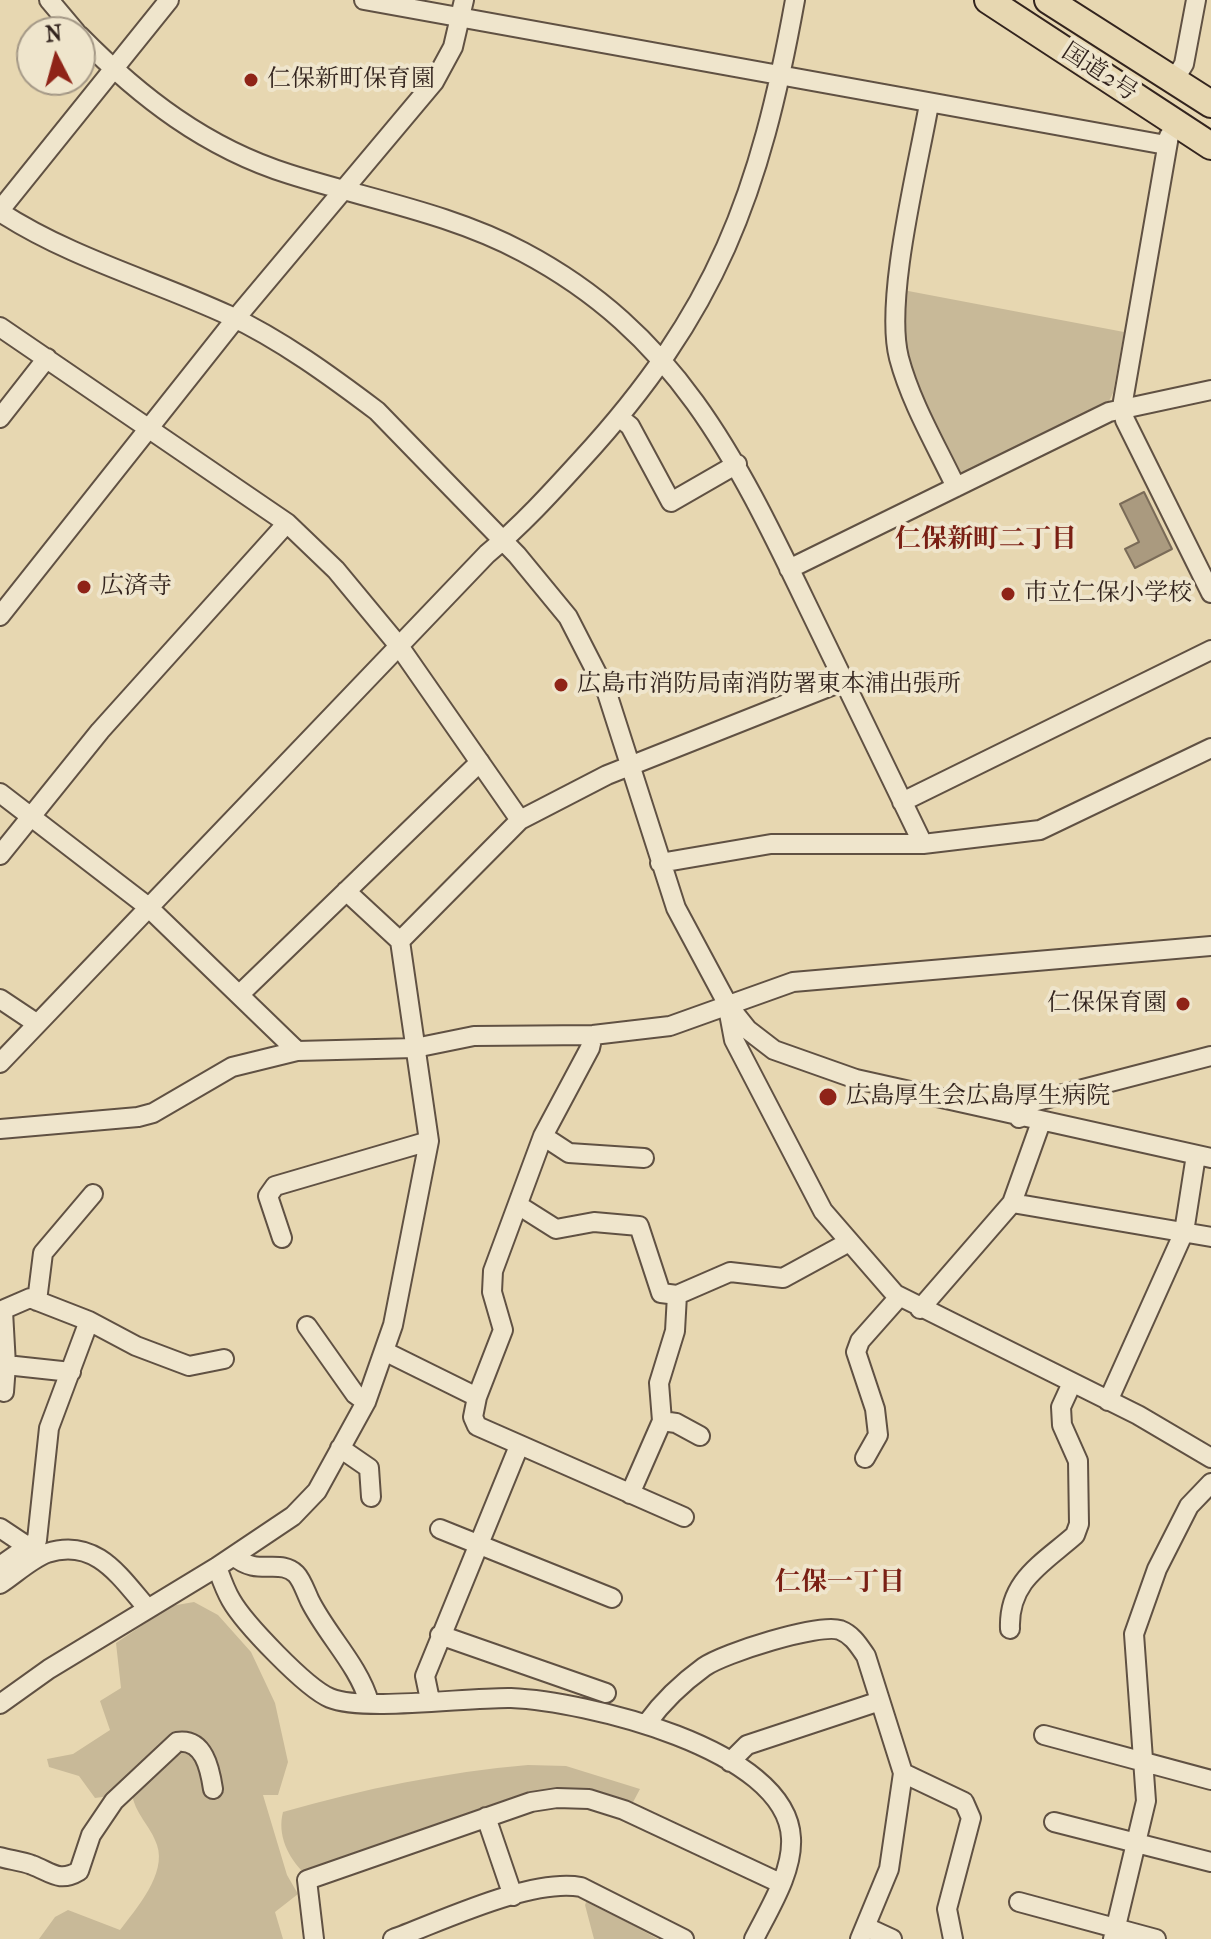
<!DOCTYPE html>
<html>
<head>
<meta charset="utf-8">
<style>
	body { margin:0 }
	#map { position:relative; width:1211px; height:1939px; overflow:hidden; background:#e7d7b1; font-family:"IM FELL French Canon",serif }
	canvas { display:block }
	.north { position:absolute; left:16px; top:16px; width:80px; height:80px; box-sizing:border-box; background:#efe5cc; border:2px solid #a49886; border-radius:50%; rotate:354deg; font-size:22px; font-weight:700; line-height:32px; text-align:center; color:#33241e }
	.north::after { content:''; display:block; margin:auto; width:28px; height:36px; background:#8f2418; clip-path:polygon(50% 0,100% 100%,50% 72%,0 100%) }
</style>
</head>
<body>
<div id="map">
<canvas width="1211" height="1939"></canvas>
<div class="north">N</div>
</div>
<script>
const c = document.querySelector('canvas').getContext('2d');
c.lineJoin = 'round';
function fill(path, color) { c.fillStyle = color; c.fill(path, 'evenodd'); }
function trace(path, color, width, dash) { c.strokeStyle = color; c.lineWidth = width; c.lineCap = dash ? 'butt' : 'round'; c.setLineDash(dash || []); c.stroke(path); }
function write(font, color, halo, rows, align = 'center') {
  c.font = font + ' "IM FELL French Canon","Noto Serif JP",serif'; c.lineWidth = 8; c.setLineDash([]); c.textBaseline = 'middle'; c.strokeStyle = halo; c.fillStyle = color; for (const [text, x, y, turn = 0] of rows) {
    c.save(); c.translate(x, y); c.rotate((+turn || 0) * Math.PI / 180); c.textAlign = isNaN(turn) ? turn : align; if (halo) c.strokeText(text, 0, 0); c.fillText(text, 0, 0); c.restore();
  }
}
fill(new Path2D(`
	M903 290 1124 332 1113 393 1105 409 969 475 954 470 905 359Z
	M194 1602 218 1615 251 1652 275 1703 288 1762 278 1795H263L287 1875 298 1894 275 1912 283 1939H39L55 1917 68 1910 120 1930C136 1909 167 1874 157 1845 151 1826 134 1813 132 1793L95 1798 79 1776 49 1767 47 1759 73 1754 110 1730 100 1701 121 1688 116 1643 171 1606Z
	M528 1765 566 1766 640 1789 631 1806 588 1794 304 1873C288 1857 277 1835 283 1812 363 1789 446 1772 528 1765Z
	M587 1900 658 1939H594L585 1905Z`), '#c8b998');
const water = new Path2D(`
	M1144 492 1172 549 1135 568 1125 549 1139 542 1120 504Z`);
fill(water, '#aa9a7f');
trace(water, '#7a6b58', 2);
const minor = new Path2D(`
	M49 0 76 32
	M364 0 1166 145
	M80 36C140 97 206 148 289 174 367 199 450 213 523 252 678 334 737 460 810 611 847 688 885 766 923 844
	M1174 80 1184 64 1196 0
	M929 104C918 167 884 300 899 358 911 403 936 445 956 487
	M1169 136 1122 407 1125 420 1211 593
	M0 210 169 0
	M0 212C71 258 152 280 228 315 280 339 332 377 377 411L517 555 568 617 607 693 676 908 728 1005 748 1030 774 1050 856 1079 1211 1158
	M0 327 287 523 336 570 399 646 520 820
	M0 418 47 358
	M620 418 630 426 671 502 737 464
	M789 569 1109 412 1211 390
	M0 616 241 312 434 82 453 47 464 0
	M0 793 147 906 297 1051
	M902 802 1211 650
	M0 855 100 731 287 523
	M660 863 771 844H923L1040 830 1211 748
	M346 891 400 941
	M240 994 480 762
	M0 999 36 1023
	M728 1008 734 1040 823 1211 895 1294 1138 1415 1211 1458
	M0 1063 487 554C522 525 551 493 581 460 717 312 760 194 795 0
	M1019 1118 1029 1103 1211 1056
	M0 1129 138 1117 153 1113 232 1067 297 1051 415 1048 474 1036 593 1035 670 1026 793 982 1211 946
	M543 1136 569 1153 644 1158
	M1012 1203 1211 1237
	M518 1205 556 1229 594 1222 639 1226 661 1293 677 1295
	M282 1238 268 1196 275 1186 429 1141
	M37 1301 43 1253 93 1194
	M920 1309 1012 1203 1041 1122
	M0 1311 30 1298 89 1321 136 1346 189 1366 224 1359
	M3 1311 6 1365 4 1392
	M307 1326 355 1394 366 1402
	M386 1352 477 1397 503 1330 492 1292 493 1271 543 1136 590 1048 593 1035
	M6 1365 71 1372
	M477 1397 473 1417 477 1426 684 1517
	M1108 1401 1184 1232 1196 1155
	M662 1421 659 1383 675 1331 677 1295 730 1272 783 1278 849 1242
	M340 1448 369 1468 371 1497
	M865 1458 878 1435 875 1409 856 1352 860 1341 899 1297
	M630 1494 662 1421 676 1423 700 1436
	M0 1528 27 1546
	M440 1529 612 1598
	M234 1556C257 1577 280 1558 296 1574 302 1580 306 1593 310 1601 327 1635 359 1666 369 1702
	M0 1566 37 1540 49 1428 89 1321
	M217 1567C221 1578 225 1590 231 1600 244 1623 306 1688 330 1698 364 1712 468 1697 511 1698 583 1701 787 1748 791 1838 793 1872 769 1909 754 1939
	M0 1584C14 1575 31 1559 47 1553 96 1537 120 1577 148 1609
	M1010 1629C1008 1581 1042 1564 1075 1535L1079 1524 1078 1461 1062 1425 1061 1407 1072 1383
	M440 1635 606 1693
	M430 1700 425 1676 519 1446
	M0 1704 49 1669 217 1567 293 1516 317 1491 366 1402 393 1325 429 1141 400 941 520 820 607 775 844 681
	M647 1723C663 1701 682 1683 704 1667 724 1653 819 1623 840 1630 853 1635 859 1646 866 1656L903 1773 889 1869 860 1939
	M1044 1735 1211 1780
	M730 1762 747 1745 880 1701
	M903 1773 964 1802 971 1818 947 1909 953 1939
	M486 1817 513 1896
	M1054 1822 1211 1862
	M0 1857C10 1860 22 1861 32 1865 51 1872 59 1883 79 1871L91 1835 114 1801 177 1742C204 1738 210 1769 213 1789
	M1019 1902 1156 1939
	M866 1927 892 1939
	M314 1939 307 1880 531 1802 557 1798 589 1799 624 1810 780 1883
	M393 1939C442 1921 531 1878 581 1887L684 1939
	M1113 1939 1146 1801 1134 1634 1157 1569 1189 1506 1211 1483`);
const highway = new Path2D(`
	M988 0 1211 146
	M1048 0 1211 104`);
trace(minor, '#605143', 22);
trace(highway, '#33241e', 30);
trace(minor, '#efe5cc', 18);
trace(highway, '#e7d7b1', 26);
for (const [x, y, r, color] of [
	[251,80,8,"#8f2418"],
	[84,587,8,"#8f2418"],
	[1008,594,8,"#8f2418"],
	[561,685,8,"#8f2418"],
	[1183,1004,8,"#8f2418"],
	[828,1097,10,"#8f2418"]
]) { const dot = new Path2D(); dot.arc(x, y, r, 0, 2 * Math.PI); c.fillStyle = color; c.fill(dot); trace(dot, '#efe5cc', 3); }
write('24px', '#33241e', '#efe5cc', [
	["国道2号",1099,73,33]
]);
write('24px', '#33241e', '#efe5cc', [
	["仁保新町保育園",267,80],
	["広済寺",100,587],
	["市立仁保小学校",1024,594],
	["広島市消防局南消防署東本浦出張所",577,685],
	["仁保保育園",1167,1004,"right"],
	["広島厚生会広島厚生病院",846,1097]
], 'left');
write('bold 26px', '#7a1f14', '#efe5cc', [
	["仁保新町二丁目",986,541],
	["仁保一丁目",840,1584]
]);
</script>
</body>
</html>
